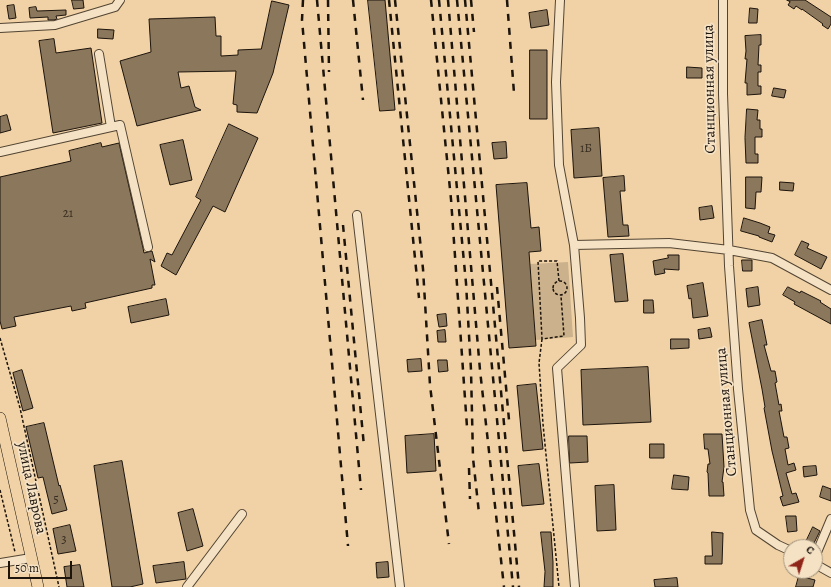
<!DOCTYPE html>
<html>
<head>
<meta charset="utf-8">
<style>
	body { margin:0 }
	#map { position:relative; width:831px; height:587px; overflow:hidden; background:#f0d2a6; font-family:Alegreya,serif }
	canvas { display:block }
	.north { position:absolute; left:783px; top:539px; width:40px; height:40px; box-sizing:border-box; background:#f5e2c5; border:1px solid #9f907b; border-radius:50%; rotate:39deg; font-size:11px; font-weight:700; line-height:16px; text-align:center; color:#1d140c }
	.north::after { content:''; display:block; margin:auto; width:14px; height:18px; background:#8f2418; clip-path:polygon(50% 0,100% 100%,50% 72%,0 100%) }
	.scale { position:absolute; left:8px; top:561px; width:64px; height:18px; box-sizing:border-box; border:2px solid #1d140c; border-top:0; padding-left:5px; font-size:12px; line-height:14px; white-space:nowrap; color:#1d140c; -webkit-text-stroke:3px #f5e2c5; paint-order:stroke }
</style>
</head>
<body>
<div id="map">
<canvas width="831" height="587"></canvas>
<div class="north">С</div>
<div class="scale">50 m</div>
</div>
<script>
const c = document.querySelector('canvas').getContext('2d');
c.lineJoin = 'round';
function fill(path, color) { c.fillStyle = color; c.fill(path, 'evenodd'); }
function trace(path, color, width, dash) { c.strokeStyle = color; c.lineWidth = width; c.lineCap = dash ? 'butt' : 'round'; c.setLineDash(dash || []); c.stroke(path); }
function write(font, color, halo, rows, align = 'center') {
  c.font = font + ' Alegreya,serif'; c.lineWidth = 3.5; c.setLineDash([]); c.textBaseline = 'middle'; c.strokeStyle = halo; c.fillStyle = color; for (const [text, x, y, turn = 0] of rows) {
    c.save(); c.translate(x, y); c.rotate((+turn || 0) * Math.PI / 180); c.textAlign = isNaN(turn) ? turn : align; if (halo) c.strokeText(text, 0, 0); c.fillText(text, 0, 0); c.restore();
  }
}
fill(new Path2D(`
	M568 262 573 337 536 340 530 264Z`), '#ccb28c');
const building = new Path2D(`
	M72 0H83L84 8 74 9Z
	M368 0H385L395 110 380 111Z
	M787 0H805L831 17V24L828 29 822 25 823 24 802 9V10L796 6 794 9 788 5 790 2Z
	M272 1 289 5 273 73 257 113 237 112V105L233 104 236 71 178 72 181 88 189 86 195 107 201 110 137 126 120 61 151 52 149 19 215 17 216 36H221V56L238 55V50L261 49Z
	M14 5 16 18 9 19 7 6Z
	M36 7 37 11 66 10V15L56 16 57 19 54 20H48V17L30 18 29 8Z
	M750 8 758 9 757 23H749Z
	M547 10 549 25 531 28 529 13Z
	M98 29 114 30 113 39 98 38Z
	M761 35V45H759L758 65H761V72H758V86H761V94L747 95V83H745L747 59H745L746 51 745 36Z
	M54 39 56 53 91 48 102 123 53 133 39 41Z
	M530 50H547V119H530Z
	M687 67 702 68V78H687Z
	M774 88 786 90 784 98 772 96Z
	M747 109 758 110 757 120H760V129H762V137H755V154H758V163H746L745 138Z
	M7 115 11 130 0 133V117Z
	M229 124 258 138 225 212 213 206 176 275 161 266 167 253 172 255 201 200 196 197Z
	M599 128 602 176 574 178 571 130Z
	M183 140 192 180 170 185 160 145Z
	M506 142 507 158 494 159 492 143Z
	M101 143 102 147 119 143 143 248 144 253 152 251 155 262 150 259 155 285H152V288L85 303 86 308 72 311 71 306 14 317 16 326 2 329 0 321V177L71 161 69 151Z
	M624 176 625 191H620L623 225H628L629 236 608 237 603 178Z
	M746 177H762L761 192H756L755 209 746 208Z
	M780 182 794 183 793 191 780 190Z
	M527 183 531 228 539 227 541 251 529 252 536 346 509 348 496 185Z
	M712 206 714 218 700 220 699 208Z
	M744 218 760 223 770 227 768 233 775 235 772 242 759 237V236L741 231Z
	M802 241 809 244 807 248 827 257 821 269 795 255Z
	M623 254 628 301 615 302 610 255Z
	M668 255H679V270L664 269 665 273 655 275 653 261 668 258Z
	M742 260H752V271H743Z
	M703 283 708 316 693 318 691 298 689 299 687 286Z
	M758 287 760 305 748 307 746 289Z
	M788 287 800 293 801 291 821 301 820 302 831 309V324L794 304 795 302 783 295Z
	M166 299 169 315 131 323 128 307Z
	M644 300H653L654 313H644Z
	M446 314 447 326 439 327 437 315Z
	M762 320 767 345H764L771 371H775L777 382 775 383 779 405 781 404 782 411H779L784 437H787L789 448 785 449 788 465 794 463 796 470 786 473 792 494 796 493 799 502 783 506 780 497 783 496 772 451 764 408 765 407 762 389 749 323Z
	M710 328 712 337 699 339 698 330Z
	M445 330 446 342H438L437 331Z
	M671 339H689V348L671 349Z
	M421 359 422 371 408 372 407 360Z
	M438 360H447L448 371 439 372Z
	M648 367 651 422 583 425 581 370Z
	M22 370 33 408 23 411 13 373Z
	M536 384 543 449 523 451 517 386Z
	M44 423 59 486 60 485 67 510 52 514 43 477 38 478 26 427Z
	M434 434 436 471 407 473 405 436Z
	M704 434H722L724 467 722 482H723L724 496H709L708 473 707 472 708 464H710L708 449H705Z
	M569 436H587L588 462 570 463Z
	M650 444H664V458H650Z
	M122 461 143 584 130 587H112L94 466Z
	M539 464 544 504 522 506 518 466Z
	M816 466 817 475 804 477 803 467Z
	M674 475 689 477 688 490 672 489Z
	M614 485 616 530 597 531 595 486Z
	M823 486 831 489V501L820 497Z
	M193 509 203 546 187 551 178 513Z
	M786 516H796L797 531 788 532Z
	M70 525 76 551 58 554 53 529Z
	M813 527 820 531 812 547 805 544Z
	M541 532H551L553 562V587H544L545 572Z
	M712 532 723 533 722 564H705V556H712Z
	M184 562 186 579 156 583 153 566Z
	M388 562 389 577 377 578 376 563Z
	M80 565 84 587H67L64 567Z
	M799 576 815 580 813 587H796Z
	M677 578 678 587H655L654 580Z`);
fill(building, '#8b775c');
trace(building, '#1d140c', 1);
const minor = new Path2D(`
	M560 0 556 82 559 165 574 245 580 318 581 345 557 368 575 587
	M723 0V94L729 266 738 389 750 510 756 530 778 545 791 551
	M0 28 55 25 115 7 120 0
	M99 54 111 127
	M0 152 120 125 148 247
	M357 215 400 587
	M574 245 669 243 729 250 772 258 831 290
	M815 557 831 519
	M0 563 31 558
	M815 564 831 573
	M187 587 242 514`);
const major = new Path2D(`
	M0 418 38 587`);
trace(minor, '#524432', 10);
trace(major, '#1d140c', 12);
trace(new Path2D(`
	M553 288a7 7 0 1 1 14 0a7 7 0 1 1-14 0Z
	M559 281 557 261H538L542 339 564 336 561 296
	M0 338 20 408 59 587
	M542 339 539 363 543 424 559 587
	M0 490 15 552`), '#1d140c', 1.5, [3, 2]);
trace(minor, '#f5e2c5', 8);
trace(major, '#f0d2a6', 11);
trace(new Path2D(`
	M303 0 302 20 348 546
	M317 0 361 490
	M328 0 329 72
	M353 0 363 100
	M389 0 419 298
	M395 0 423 269 430 385 449 544
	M431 0 451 199 467 427
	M439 0 466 283 471 370 473 458 479 513
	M448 0 480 370 504 587
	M457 0 513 587
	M465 0 519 587
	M471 0 474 32
	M507 0 514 93
	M343 225 364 446
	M497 287 509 420
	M469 468 470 499`), '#1d140c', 2.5, [7, 7]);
write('13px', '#382d20', null, [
	["1Б",586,149],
	["21",68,214],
	["5",56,500],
	["3",64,540]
]);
write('15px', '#1d140c', '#f5e2c5', [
	["Станционная улица",710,89,-91],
	["Станционная улица",727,412,-95],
	["улица Лаврова",31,488,78]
]);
</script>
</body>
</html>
